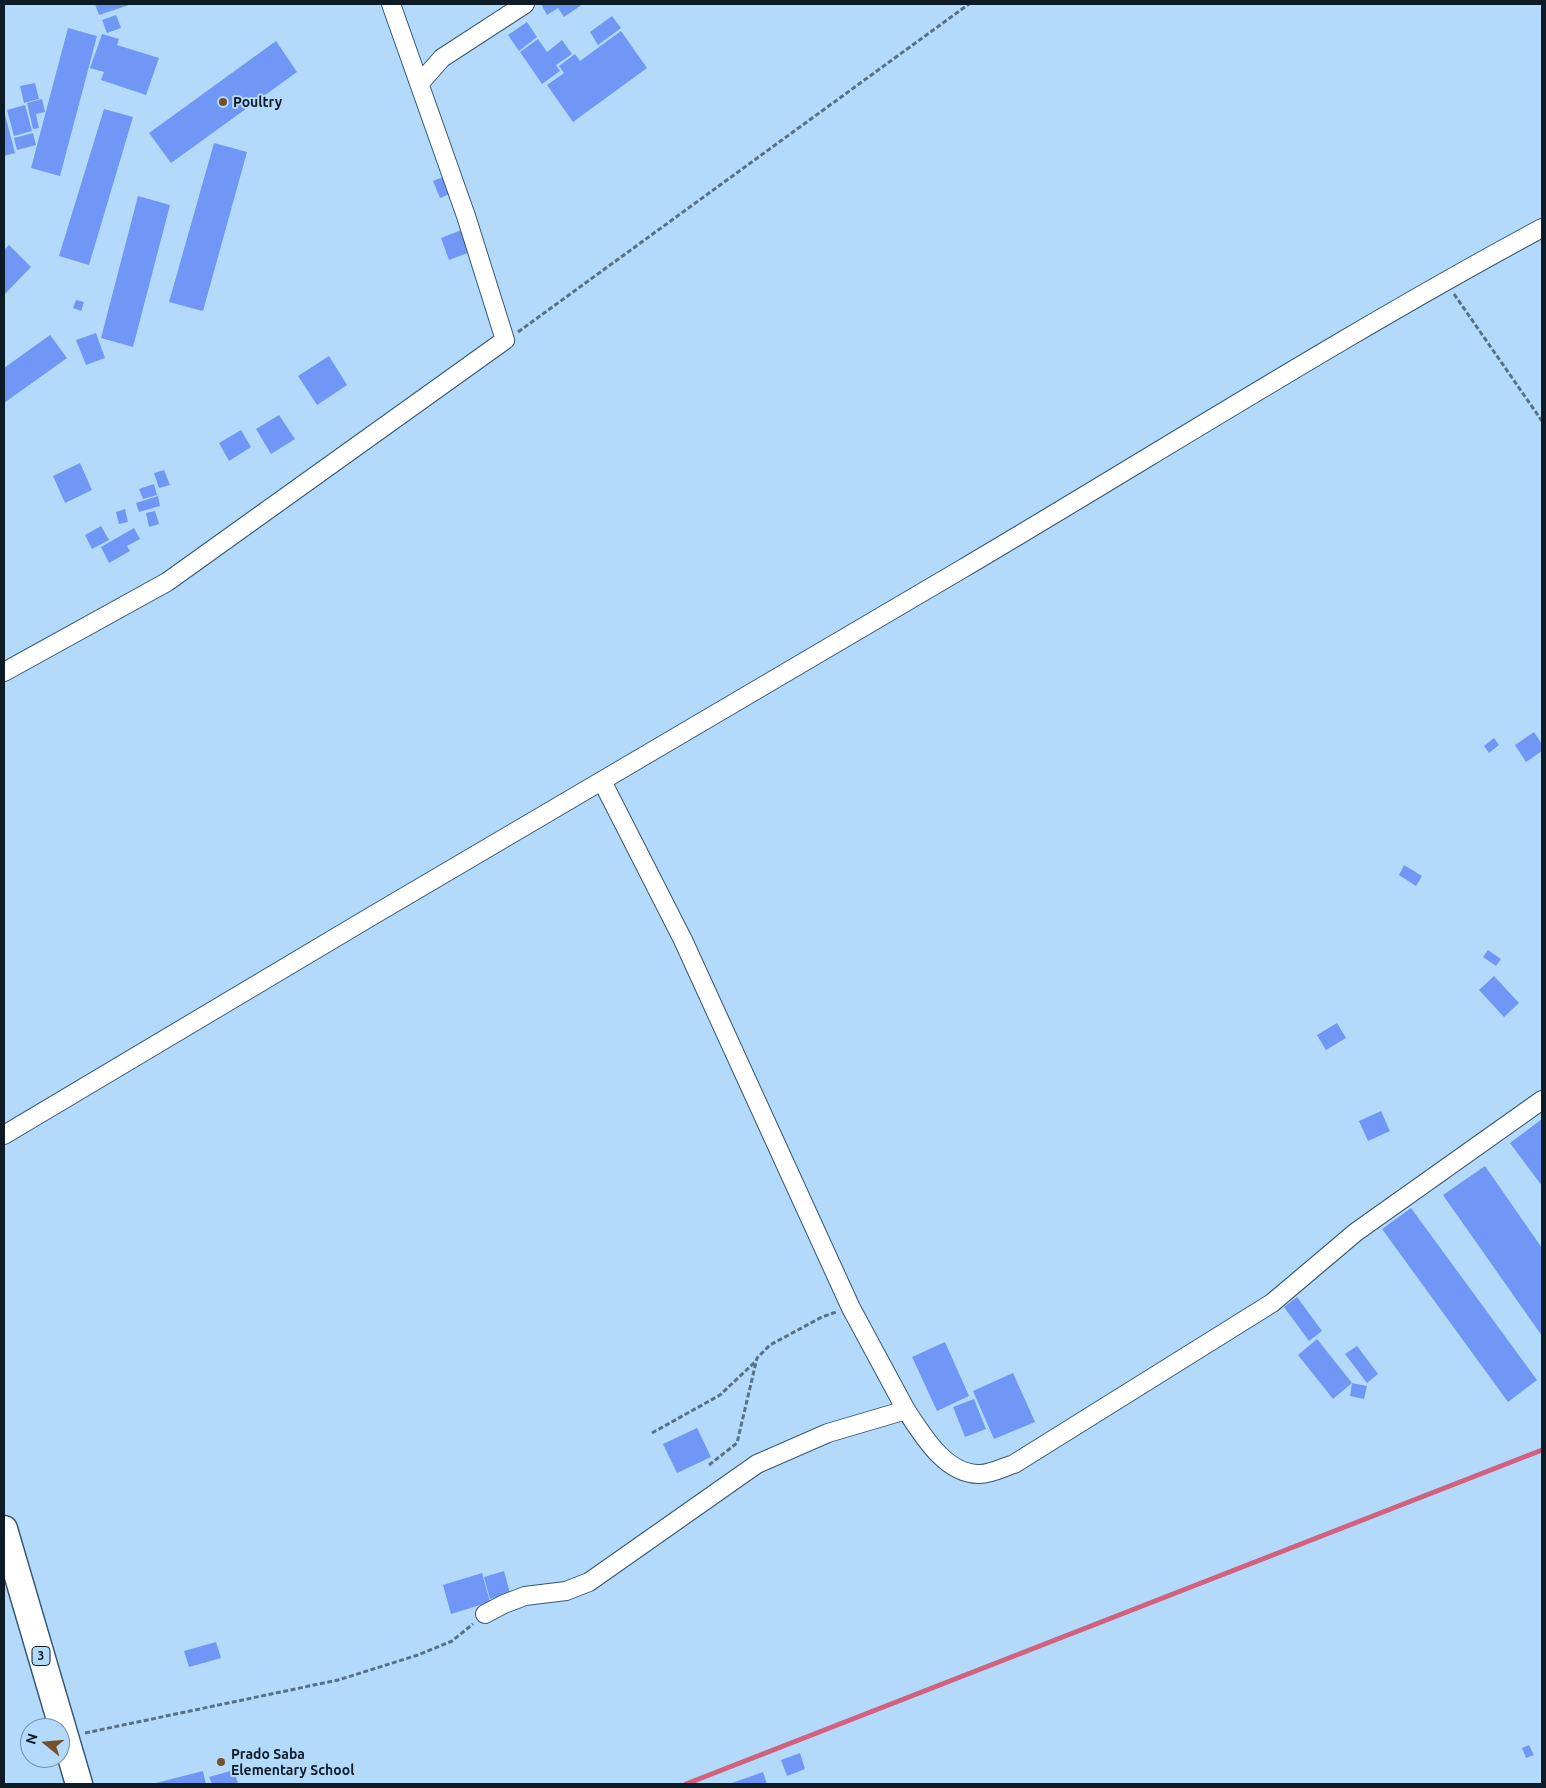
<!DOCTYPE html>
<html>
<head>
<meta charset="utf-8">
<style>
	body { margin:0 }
	#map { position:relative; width:1546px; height:1788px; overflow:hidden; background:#b4dafb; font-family:Ubuntu,sans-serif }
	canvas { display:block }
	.frame { position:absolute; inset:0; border:5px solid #0d1b27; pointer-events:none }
	.north { position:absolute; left:20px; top:1718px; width:50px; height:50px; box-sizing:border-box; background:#b4dafb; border:1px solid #718ea6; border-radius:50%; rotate:287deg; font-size:14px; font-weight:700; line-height:20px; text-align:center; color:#0d1b27 }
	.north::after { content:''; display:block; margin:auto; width:18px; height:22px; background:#75512b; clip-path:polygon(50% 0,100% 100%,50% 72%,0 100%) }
</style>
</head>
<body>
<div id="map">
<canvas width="1546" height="1788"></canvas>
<div class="frame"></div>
<div class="north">N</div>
</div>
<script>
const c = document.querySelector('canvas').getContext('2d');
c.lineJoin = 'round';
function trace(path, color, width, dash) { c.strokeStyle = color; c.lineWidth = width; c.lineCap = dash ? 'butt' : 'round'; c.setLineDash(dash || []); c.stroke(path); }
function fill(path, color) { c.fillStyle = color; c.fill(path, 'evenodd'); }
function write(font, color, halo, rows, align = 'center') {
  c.font = font + ' Ubuntu,sans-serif'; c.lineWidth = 4; c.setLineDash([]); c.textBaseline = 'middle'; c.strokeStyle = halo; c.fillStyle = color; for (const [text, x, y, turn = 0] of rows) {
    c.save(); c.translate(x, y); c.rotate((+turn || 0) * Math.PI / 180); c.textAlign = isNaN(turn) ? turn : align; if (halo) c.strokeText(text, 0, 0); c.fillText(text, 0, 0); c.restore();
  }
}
trace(new Path2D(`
	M686 1784 1542 1450`), '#d2617e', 5);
fill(new Path2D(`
	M95 4H132L99 15Z
	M541 4H583L564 17 558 8 547 15Z
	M116 15 121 28 107 33 102 20Z
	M612 16 621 28 598 45 590 32Z
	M527 22 537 37 519 51 508 35Z
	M68 28 97 36 60 176 31 168Z
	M621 31 647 68 573 122 547 85 564 73 559 66 575 54 580 61Z
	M102 34 119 39 117 45 159 58 146 95 101 80 104 72 90 68Z
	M538 39 547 52 562 40 572 54 556 65 560 71 542 84 520 52Z
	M276 41 297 72 171 163 149 133Z
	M35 83 39 99 24 103 20 86Z
	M42 99 45 112 36 114 39 128 33 129 27 103Z
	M25 105 32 131 14 136 7 110Z
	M104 109 133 117 89 265 59 256Z
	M4 111 15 153 4 156Z
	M33 133 36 145 17 150 14 138Z
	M214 143 247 152 203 311 169 302Z
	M448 175 454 192 440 198 433 181Z
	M138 196 170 205 133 347 101 338Z
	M464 229 473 251 449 260 441 238Z
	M9 245 31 267 4 295V250Z
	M76 300 84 302 81 311 73 308Z
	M96 333 105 358 86 365 76 340Z
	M50 335 67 358 4 403V368Z
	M329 356 347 385 317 405 298 376Z
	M279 415 295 439 271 454 256 429Z
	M241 430 251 447 229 461 219 443Z
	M80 463 92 490 65 503 53 476Z
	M164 470 170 485 159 488 154 473Z
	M154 484 157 495 143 499 139 489Z
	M158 496 160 506 139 512 136 503Z
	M125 509 128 522 119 524 116 512Z
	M155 511 159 524 149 527 146 513Z
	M101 526 109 540 92 549 85 535Z
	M134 528 140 539 127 546 130 551 109 563 101 547Z
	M1534 732 1542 744V751L1526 762 1515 745Z
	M1494 738 1499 745 1489 753 1484 746Z
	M1404 865 1422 876 1416 886 1399 875Z
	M1488 950 1501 959 1496 966 1483 957Z
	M1494 976 1519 1003 1504 1017 1479 990Z
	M1337 1023 1346 1038 1326 1050 1317 1035Z
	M1381 1111 1390 1131 1368 1141 1359 1121Z
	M1542 1119V1186L1510 1143Z
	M1485 1166 1542 1248V1336L1443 1195Z
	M1411 1208 1537 1380 1508 1402 1382 1229Z
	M1297 1297 1322 1331 1309 1341 1284 1307Z
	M1317 1339 1352 1383 1367 1386 1364 1399 1350 1396 1352 1383 1333 1399 1298 1355Z
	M945 1342 969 1396 937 1411 912 1357Z
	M1357 1346 1378 1374 1367 1383 1345 1354Z
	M1013 1373 1035 1422 994 1439 973 1391Z
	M974 1399 986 1429 965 1437 953 1407Z
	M697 1428 711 1457 677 1473 663 1444Z
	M504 1571 510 1593 490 1599 484 1577Z
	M482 1573 490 1602 451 1614 443 1585Z
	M216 1642 221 1658 189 1667 184 1651Z
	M1529 1745 1534 1755 1526 1758 1522 1748Z
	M800 1753 805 1769 787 1776 781 1760Z
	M234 1770 238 1784H212L209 1777Z
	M203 1771 206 1784H152Z
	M763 1772 767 1784H729Z`), '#7097f5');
const minor = new Path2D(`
	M420 83 442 58 525 4
	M4 672 167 582 505 340 466 216 391 4
	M602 781 683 940 851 1308 906 1410
	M4 1135C322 944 642 757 962 569 1155 455 1345 334 1542 228
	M485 1614 504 1604 525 1596 566 1591 589 1582 757 1464 828 1433 906 1410C923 1436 946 1475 980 1474 991 1474 1004 1467 1014 1464L1272 1303 1356 1232 1542 1100`);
const highway = new Path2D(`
	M4 1529 79 1784`);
trace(minor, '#365774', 20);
trace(highway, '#365774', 29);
trace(new Path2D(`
	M1454 294 1542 421
	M518 332 969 4
	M652 1433 720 1395 756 1361
	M709 1465 737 1443 757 1358 770 1345 822 1317 836 1312
	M85 1733 338 1680 418 1655 452 1641 473 1624`), '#587186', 3, [5, 2.5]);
trace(minor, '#fff', 18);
trace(highway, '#fff', 26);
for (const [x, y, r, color] of [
	[223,102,5,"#75512b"],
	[221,1762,5,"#75512b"]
]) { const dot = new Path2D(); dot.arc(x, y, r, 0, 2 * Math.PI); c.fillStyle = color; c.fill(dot); trace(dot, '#b4dafb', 2); }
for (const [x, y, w] of [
	[41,1656,18]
]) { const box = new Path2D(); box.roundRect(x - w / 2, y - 9.5, w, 19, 4); c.fillStyle = '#b4dafb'; c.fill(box); trace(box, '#0d1b27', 1); }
write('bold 12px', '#0d1b27', null, [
	["3",41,1656]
]);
write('bold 14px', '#0d1b27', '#b4dafb', [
	["Poultry",233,102],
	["Prado Saba",231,1754],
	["Elementary School",231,1770]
], 'left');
</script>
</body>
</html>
